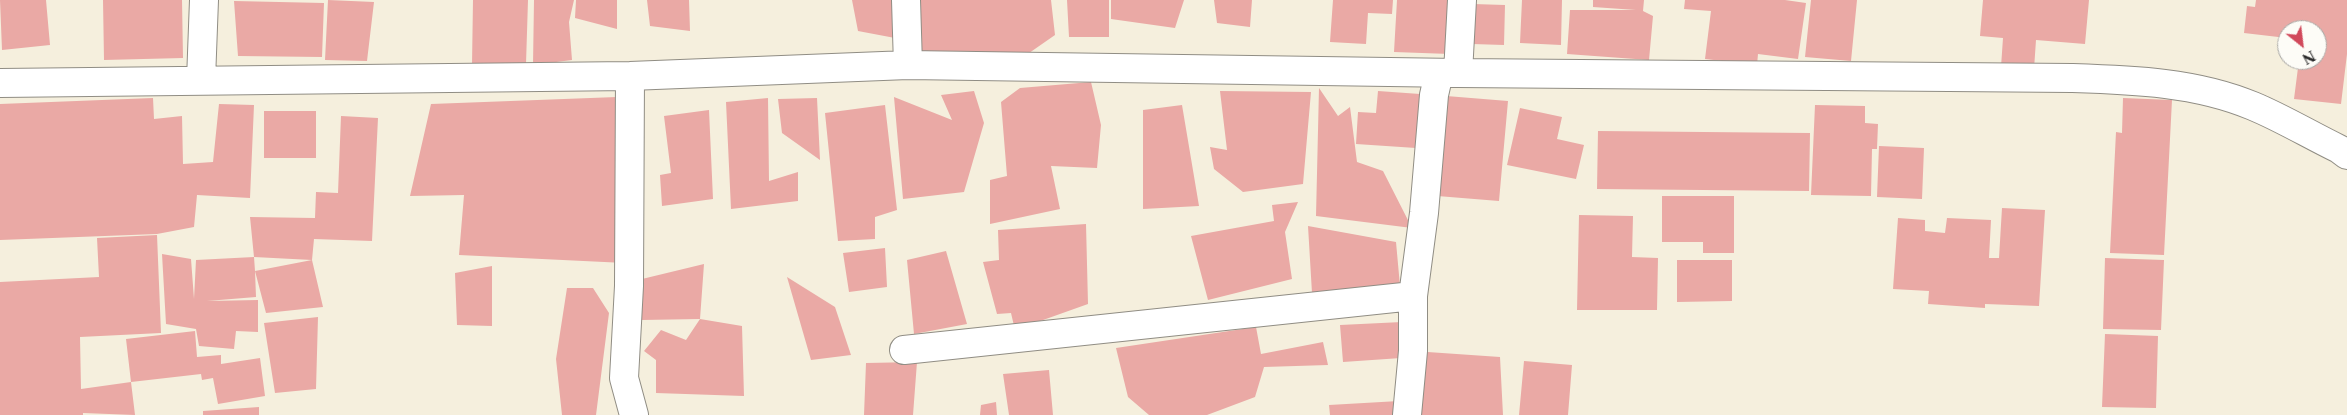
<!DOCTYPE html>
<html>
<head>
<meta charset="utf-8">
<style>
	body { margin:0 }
	#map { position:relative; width:2347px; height:415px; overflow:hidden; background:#f5efdd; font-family:"Libre Caslon Text",serif }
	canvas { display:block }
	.north { position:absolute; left:2277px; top:20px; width:50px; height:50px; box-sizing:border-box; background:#fdfcf7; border:1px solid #a9a8a5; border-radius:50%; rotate:151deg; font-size:14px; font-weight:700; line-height:20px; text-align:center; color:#2b2b2b }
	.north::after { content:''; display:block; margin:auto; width:18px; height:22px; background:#d1495b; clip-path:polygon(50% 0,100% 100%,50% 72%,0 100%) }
</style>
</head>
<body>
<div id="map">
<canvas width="2347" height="415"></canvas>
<div class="north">N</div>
</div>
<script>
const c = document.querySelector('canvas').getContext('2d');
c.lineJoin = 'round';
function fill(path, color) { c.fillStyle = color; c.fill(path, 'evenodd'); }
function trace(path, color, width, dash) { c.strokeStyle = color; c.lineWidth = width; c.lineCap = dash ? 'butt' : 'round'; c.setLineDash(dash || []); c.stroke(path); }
fill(new Path2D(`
	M0 0H46L50 45 2 50Z
	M103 0H182L183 58 104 60Z
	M328 0 374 2 367 61 325 60Z
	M473 0H528L526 64 472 65Z
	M534 0H574L569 22 572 60 533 65Z
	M576 0H617V29L575 18Z
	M647 0H689L690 31 650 26Z
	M852 0H894L895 38 858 31Z
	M912 0H1051L1055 35 1009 67 908 65Z
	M1067 0H1109V37H1069Z
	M1111 0H1184L1175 28 1111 19Z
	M1214 0H1252L1250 27 1217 23Z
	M1333 0H1393L1392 14 1368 13 1366 44 1330 42Z
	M1397 0H1452L1450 54 1394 52Z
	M1522 0H1562L1561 45 1520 43Z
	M1593 0H1644L1643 11 1653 16 1649 60 1567 54 1570 10H1636L1593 7Z
	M1685 0H1785L1806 3 1798 59 1758 54 1757 65 1705 59 1711 11 1684 9Z
	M1811 0H1857L1851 61 1805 57Z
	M1983 0H2089L2085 44 2036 40 2034 69 2001 67 2003 38 1980 36Z
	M2256 0H2347V54L2341 104 2294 99 2299 60H2317V30H2287V38L2244 33 2247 6 2255 7Z
	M234 1 324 3 322 57 238 56Z
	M1473 4 1505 5 1504 45 1472 44Z
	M1091 82 1101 125 1097 168 1051 166 1060 209 990 224V180L1007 176 1001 102 1020 88Z
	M1319 88 1338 116 1350 107 1357 162 1383 171 1412 228 1316 216Z
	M974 91 984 123 964 192 903 199 894 97 952 120 941 95Z
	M1220 91 1311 92 1303 184 1243 192 1214 169 1210 147 1227 150Z
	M1378 91 1420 94 1416 148 1356 144 1358 112 1376 113Z
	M1434 95 1508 101 1499 201 1425 195Z
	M617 97 625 263 459 255 464 195 410 196 431 104Z
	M153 98 154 119 182 116 183 164 213 162 219 104 254 105 250 198 197 195 194 227 157 234 0 240V104Z
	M768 98 769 181 798 172V201L731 209 726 102Z
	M817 98 820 160 782 133 778 99Z
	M2123 98 2172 100 2164 255 2110 253 2116 132 2122 133Z
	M885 105 897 210 875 217V239L838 241 825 113Z
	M1182 105 1199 206 1143 209V110Z
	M1815 105 1865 106V123L1878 124 1877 149H1872L1871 196 1811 195Z
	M1520 108 1562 117 1557 139 1584 145 1576 179 1507 165Z
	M709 110 713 199 662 206 660 175 671 173 664 116Z
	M264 111H316V158H264Z
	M341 116 378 118 372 241 314 239 312 260 254 257 250 217 315 218 316 192 338 193Z
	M1598 131 1810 133 1809 191 1597 189Z
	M1879 146 1924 148 1922 199 1877 197Z
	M1662 196H1734V253H1703V242H1662Z
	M1298 202 1285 232 1292 279 1208 300 1191 236 1274 221 1272 205Z
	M2002 208 2045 210 2039 306 1985 304V308L1928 304 1929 291 1893 289 1898 218 1925 220V231L1945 233 1947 218 1991 220 1989 258H1999Z
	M1579 215 1633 216 1632 257 1658 258 1657 310H1577Z
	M1086 224 1088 304 1015 330 1011 313 997 314 983 262 999 260 998 230Z
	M1308 226 1396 242 1400 286 1312 293Z
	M157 235 161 333 80 337 81 389 131 382 135 415 83 413V415H0V282L99 277 97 238Z
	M885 248 887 287 849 292 843 253Z
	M946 251 967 324 914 334 907 260Z
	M162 254 191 259 194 299 196 260 254 257 255 271 312 260 323 307 266 313 255 271 256 297 207 301 258 300V332L236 331 234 349 199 346 196 329 166 324Z
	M2105 258 2164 260 2161 330 2103 329Z
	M1677 260H1732V301L1677 302Z
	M704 264 700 319 742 326 744 396 656 393V360L644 351 661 330 686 340 700 319 642 320V279Z
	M492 266V326L457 325 455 273Z
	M787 277 835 307 851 355 811 360Z
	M567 288H593L609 313 596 415H562L556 359Z
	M318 317 316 389 275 393 264 323Z
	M1402 322 1401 358 1343 362 1340 325Z
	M1256 327 1261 354 1323 342 1328 365 1264 367 1255 397 1207 415H1149L1128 397 1116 348Z
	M195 331 197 357 221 355V364L260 358 265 396 218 404 213 378 202 380 201 374 131 382 126 339Z
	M2105 334 2158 336 2156 408 2102 407Z
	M1413 351 1500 357 1503 415H1416Z
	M1524 361 1572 365 1568 415H1519Z
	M917 362 913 415H864L866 363Z
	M1049 370 1053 415H1009L1003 374Z
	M1399 401 1398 415H1330L1329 405Z
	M996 402 997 415H980L981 405Z
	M259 407V415H203V411Z`), '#eaa9a5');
const street = new Path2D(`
	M906 0 908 65
	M1458 73 1462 0
	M630 76 629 286 624 378 634 415
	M201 80 204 0
	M0 83 630 76 908 65 1458 73 2072 78C2133 80 2196 82 2253 106 2282 118 2310 135 2339 149L2347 155
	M904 350 1413 296
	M1407 415 1413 351V296L1424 213 1434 95 1439 73`);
trace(street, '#908d84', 30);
trace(street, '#fff', 28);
</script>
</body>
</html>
